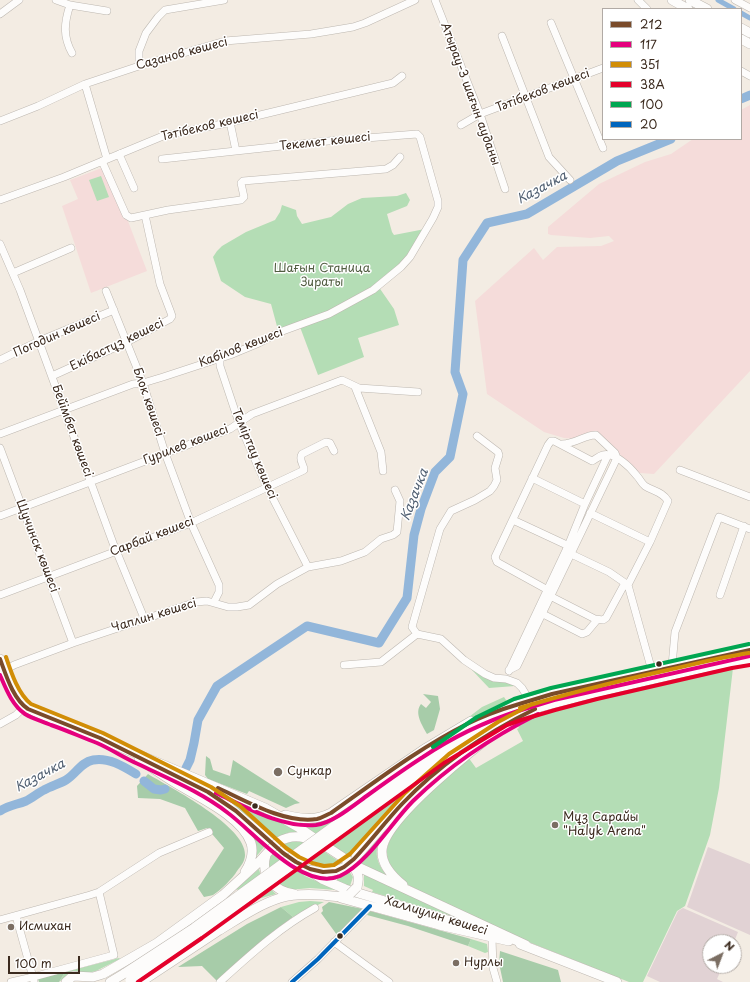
<!DOCTYPE html>
<html>
<head>
<meta charset="utf-8">
<style>
	body { margin:0 }
	#map { position:relative; width:750px; height:982px; overflow:hidden; background:#f3ece3; font-family:"Playpen Sans",sans-serif }
	canvas { display:block }
	.legend { position:absolute; left:602px; top:8px; width:140px; height:132px; box-sizing:border-box; background:#fff; border:1px solid #b1aaa5; margin:0; padding:5px 7px; list-style:none; font-size:12px; color:#3b2a1e }
	.legend li { display:flex; align-items:center; gap:8px; height:20px }
	.legend b { width:20px; border:1px solid #b1aaa5 }
	.north { position:absolute; left:702px; top:934px; width:40px; height:40px; box-sizing:border-box; background:#fff; border:1px solid #b1aaa5; border-radius:50%; rotate:42deg; font-size:11px; font-weight:700; line-height:16px; text-align:center; color:#3b2a1e }
	.north::after { content:''; display:block; margin:auto; width:14px; height:18px; background:#7b6e63; clip-path:polygon(50% 0,100% 100%,50% 72%,0 100%) }
	.scale { position:absolute; left:8px; top:956px; width:72px; height:18px; box-sizing:border-box; border:2px solid #3b2a1e; border-top:0; padding-left:5px; font-size:12px; line-height:14px; white-space:nowrap; color:#3b2a1e; -webkit-text-stroke:3px #fff; paint-order:stroke }
</style>
</head>
<body>
<div id="map">
<canvas width="750" height="982"></canvas>
<ul class="legend">
<li><b style="height:5px;background:#7a4b2a"></b>212</li>
<li><b style="height:5px;background:#e5007d"></b>117</li>
<li><b style="height:5px;background:#d18d06"></b>351</li>
<li><b style="height:5px;background:#e4002b"></b>38А</li>
<li><b style="height:5px;background:#00a651"></b>100</li>
<li><b style="height:5px;background:#0065bd"></b>20</li>
</ul>
<div class="north">N</div>
<div class="scale">100 m</div>
</div>
<script>
const c = document.querySelector('canvas').getContext('2d');
c.lineJoin = 'round';
function fill(path, color) { c.fillStyle = color; c.fill(path, 'evenodd'); }
function trace(path, color, width, dash) { c.strokeStyle = color; c.lineWidth = width; c.lineCap = dash ? 'butt' : 'round'; c.setLineDash(dash || []); c.stroke(path); }
function write(font, color, halo, rows, align = 'center') {
  c.font = font + ' "Playpen Sans",sans-serif'; c.lineWidth = 3; c.setLineDash([]); c.textBaseline = 'middle'; c.strokeStyle = halo; c.fillStyle = color; for (const [text, x, y, turn = 0] of rows) {
    c.save(); c.translate(x, y); c.rotate((+turn || 0) * Math.PI / 180); c.textAlign = isNaN(turn) ? turn : align; if (halo) c.strokeText(text, 0, 0); c.fillText(text, 0, 0); c.restore();
  }
}
fill(new Path2D(`
	M750 105V371L654 474 640 473 601 437 575 439 564 438 544 432 487 394 475 301 534 248 543 260 557 247 601 246 614 241 609 236 590 238 551 235 548 234V227L599 184 645 162 671 154 693 139H741V110Z
	M107 166 147 271 91 293 62 206 78 199 70 180Z`), '#f5dcda');
fill(new Path2D(`
	M708 847 750 864V935L687 907Z
	M683 908 738 932 734 942H710V966H723L717 979 723 982H660L647 976 678 911Z`), '#e1d2d4');
fill(new Path2D(`
	M101 176 109 197 97 201 89 180Z
	M406 193 410 200 407 206 387 214 392 232 394 235 425 229 406 259 376 283 394 309 399 325 358 338 364 357 318 375 300 327 278 330 271 304 245 297 221 281 213 257 217 251 222 246 246 232 275 220 280 212 282 205 296 210 297 216 302 224 331 217 348 204 362 198 397 196Z
	M733 668 719 788 710 835 685 906 677 911 643 982H629L506 933 410 886C398 878 387 867 387 852 387 826 449 775 468 757L476 768 523 741 517 729 519 728 516 722 534 714Z
	M473 669C489 680 492 681 512 682L515 686 489 688 472 670Z
	M504 697 508 703 496 706 466 721 465 720 482 707Z
	M450 739 317 835 299 823 311 824 325 820 382 780Z
	M433 769 434 771 398 800 349 857 330 844Z
	M209 789 267 814 299 832H290L275 839 226 800Z
	M242 825 265 846 255 858Z
	M385 829C373 849 374 861 389 878L359 862Z
	M291 841C310 840 326 852 341 863 318 872 300 859 283 845Z
	M273 853 305 876 336 890 310 888 289 890 270 877 268 859Z
	M259 869C261 879 268 887 276 894L258 899 243 891 235 889Z
	M349 871 353 877 350 886 337 881V876Z
	M364 873 462 919 372 892 373 890 364 886Z
	M310 901 324 902 293 917 281 907 299 902Z
	M471 939 487 944 488 952 485 953 468 946Z
	M119 958 120 959 96 971 63 979 59 982 65 972Z`), '#b4ddb5');
fill(new Path2D(`
	M423 694 438 696 440 709 434 730 427 734C422 725 414 713 421 704L426 708 431 702Z
	M206 756 210 759 213 770 230 776 233 760 300 803 295 804 286 808 249 791 247 794 208 779 205 775Z
	M148 774C171 788 246 826 245 855 245 861 241 866 237 871 233 878 220 891 213 895 211 896 207 896 204 897L198 888 224 848 207 828 198 831 185 808 160 799 138 798 137 786Z
	M329 902 363 909 337 935 321 913 323 911 322 907Z
	M281 907 293 917 270 934 217 981 202 966 178 967 247 924Z
	M370 911 471 939 468 946 408 926 367 915Z
	M500 951 558 970 561 982H503L499 963Z
	M65 972 59 982H39L38 979Z`), '#a7cca9');
trace(new Path2D(`
	M718 0 734 9
	M741 13 750 18`), '#92b6da', 5);
trace(new Path2D(`
	M741 99 750 95
	M186 768 190 760 194 743 198 720 217 686 307 626 379 643 407 598 414 535 421 509 435 472 450 457 463 394 455 372 463 260 487 223 527 214 617 161 671 139
	M144 781 154 789 161 790 165 789
	M0 811C9 805 16 805 26 801 32 798 38 793 44 790 51 786 59 784 66 780 76 774 81 762 93 760 108 757 123 766 136 774`), '#92b6da', 9);
const minor = new Path2D(`
	M56 0 70 5 107 11
	M435 0 480 114 505 189
	M638 0 647 9
	M735 0 750 8
	M70 5C64 23 63 37 72 53
	M0 14 19 0
	M551 23 603 148
	M502 36 549 157 570 180
	M139 66V51L146 33 158 17 165 10 224 0
	M741 71 750 76
	M85 84 107 159
	M0 121 38 106 85 84 139 66 225 41 311 34 353 27 365 23 415 0
	M230 122 236 151
	M461 125 480 114 603 68
	M119 154 134 188
	M102 161 126 215 131 218 168 210 241 200 244 197 241 183 243 181 386 169 393 165 400 157
	M0 200 64 177 163 136 227 123 393 83 402 76
	M0 244 20 290 113 543 144 618
	M13 273 71 248
	M106 291 143 383 165 453 191 523 219 585V592L214 602
	M220 358V366L239 423 267 487 308 567
	M0 360 39 341 114 310
	M52 376 127 342 170 319 172 316 171 313 160 284 145 215
	M355 387 381 452 383 471
	M0 434 133 384 143 383 163 377 230 355 259 343 280 332 329 314 373 290 401 267 410 257 433 218 438 207V201L420 137 417 134 328 141 162 159
	M477 436 498 452 499 455 495 468 497 480 494 486 490 491 475 500 451 511 440 529 412 627 417 634 441 639 464 660 485 674 494 678 506 679 517 683 522 688 530 701
	M0 448 73 643
	M680 470 750 497
	M532 478 585 504
	M590 513 650 542
	M0 516 230 429 252 414 342 380 359 388 418 392
	M513 520 571 547
	M567 552 609 572 628 585
	M546 589 497 562 495 557 548 445 551 441H554L592 461C596 459 599 456 603 455 615 452 630 467 637 476 640 479 641 483 645 486 653 491 663 492 668 501L650 542 628 585 652 671
	M0 595 191 523 300 472 304 470C304 464 298 460 302 454L326 442 330 443 334 451
	M720 595 744 526
	M550 596 595 619 603 620 606 618 625 583
	M541 613 582 634 587 632 597 620
	M344 665 381 662 417 634
	M672 666 675 632 719 517 750 529
	M509 670 517 666 617 458 615 453 596 435C586 434 576 444 562 444
	M509 671 568 546 585 504 608 455
	M0 673 14 665 73 643 196 602 207 601 228 607H237L249 605 277 584 308 567 341 561 365 552 381 539 393 535 397 532 400 501 395 490
	M0 724 16 715 25 706
	M16 916 34 981
	M0 920 90 895 99 892 159 853 209 832
	M492 938 493 968 497 982
	M334 942 389 982
	M11 982 33 977 114 955 99 892
	M220 982C250 955 279 928 315 908
	M292 982 318 959 370 906`);
const major = new Path2D(`
	M672 0 688 9
	M690 0 707 9
	M741 28 750 33
	M741 39 750 44
	M0 659C5 673 13 695 24 705 27 709 33 711 38 713L159 763 265 808 298 827 327 847 356 866 526 945
	M436 752 480 722 516 705 552 694 652 671 750 650
	M441 758C461 744 482 730 504 720 527 709 554 704 579 697 630 684 680 673 731 662L750 659
	M139 759C151 767 164 776 177 784 200 798 242 817 251 843 254 853 250 864 245 872
	M178 777 222 801 292 860 322 879 345 889 484 931
	M285 815C302 819 315 821 331 813L426 748 471 721
	M278 842C290 835 301 835 313 841
	M266 855C260 876 274 891 294 894
	M356 857 406 799 424 783 458 756
	M350 864C358 871 360 877 357 887
	M311 870C323 874 333 873 345 867
	M403 885C393 877 382 866 382 852 381 820 481 743 508 723
	M341 898 439 925 509 941
	M520 944 617 982
	M66 982 73 976 93 977 103 974 157 943 223 895 258 863 270 850
	M110 982 125 973
	M141 982C167 965 192 948 218 931 238 919 258 905 280 898 293 894 309 894 323 895 332 896 341 898 350 894`);
trace(minor, '#bdb7b0', 8);
trace(major, '#bdb7b0', 10);
trace(minor, '#fdfcfb', 7);
trace(major, '#fdfcfb', 9);
const majorBridge = new Path2D(`
	M270 850 278 842
	M350 894 357 887
	M125 973 194 928 436 752
	M130 980 198 933 441 758`);
trace(majorBridge, '#bdb7b0', 10, []);
trace(majorBridge, '#fdfcfb', 9);
trace(new Path2D(`
	M0 659C6 675 13 699 28 709L100 738 208 792 236 811 283 853 296 862 310 869 323 872 336 871 344 867 354 859C371 841 385 822 402 804 440 764 486 733 535 709
	M516 705 552 694 750 650
	M218 788C246 801 285 824 317 819 322 818 326 815 331 813 375 782 419 748 467 724 483 716 499 710 516 705`), '#7a4b2a', 4);
trace(new Path2D(`
	M0 675C6 689 12 705 25 714 33 719 42 721 51 725 66 730 81 737 97 743 111 749 124 758 138 764 169 779 201 792 228 813 254 832 303 892 340 876 368 863 391 823 413 801 450 765 492 737 538 714
	M518 711 554 700 750 656
	M216 793C246 807 281 828 316 825 333 823 354 805 368 795 386 782 404 769 423 757 453 737 484 722 518 711`), '#e5007d', 4);
trace(new Path2D(`
	M6 657C11 672 18 694 31 704L103 733 211 787 240 806 286 848 299 857 312 863 324 866 334 865 350 854 405 793 449 754 498 722 532 704
	M520 708C569 693 618 681 668 670 695 664 722 657 749 653`), '#d18d06', 4);
trace(new Path2D(`
	M138 982 202 938 444 763 507 725 521 720 555 710 597 699 732 668 750 665`), '#e4002b', 4);
trace(new Path2D(`
	M433 747 477 717 514 699 551 688 749 644`), '#00a651', 4);
trace(new Path2D(`
	M292 982 318 959 370 906`), '#0065bd', 4);
for (const [x, y, r, color] of [
	[659,664,3.5,"#3b2a1e"],
	[278,772,5,"#7b6e63"],
	[255,806,3.5,"#3b2a1e"],
	[555,825,4,"#7b6e63"],
	[11,927,4,"#7b6e63"],
	[340,936,3.5,"#3b2a1e"],
	[456,963,4,"#7b6e63"]
]) { const dot = new Path2D(); dot.arc(x, y, r, 0, 2 * Math.PI); c.fillStyle = color; c.fill(dot); trace(dot, '#fff', 1.5); }
write('12px', '#3b2a1e', '#fff', [
	["Сазанов көшесі",182,54,-15],
	["Тәтібеков көшесі",543,91,-21],
	["Атырау-3 шағын ауданы",470,94,70],
	["Тәтібеков көшесі",210,126,-13],
	["Текемет көшесі",325,142,-6],
	["Погодин көшесі",57,335,-24],
	["Екібастұз көшесі",117,345,-26],
	["Кабілов көшесі",241,348,-21],
	["Блок көшесі",148,402,71],
	["Бейімбет көшесі",72,431,70],
	["Гурилев көшесі",186,445,-21],
	["Теміртау көшесі",254,454,67],
	["Сарбай көшесі",152,537,-21],
	["Щучинск көшесі",37,546,69],
	["Чаплин көшесі",154,616,-17],
	["Халлиулин көшесі",436,916,17]
]);
write('12px', '#505c40', '#fff', [
	["Шағын Станица",322,269],
	["Зираты",322,283]
]);
write('12px', '#3b2a1e', '#fff', [
	["Сункар",287,772],
	["Мұз Сарайы",563,818],
	["\"Halyk Arena\"",563,832],
	["Исмихан",19,927],
	["Нурлы",464,963]
], 'left');
write('italic 13px', '#505f71', '#fff', [
	["Казачка",542,188,-28],
	["Казачка",415,495,-69],
	["Казачка",40,776,-28]
]);
</script>
</body>
</html>
